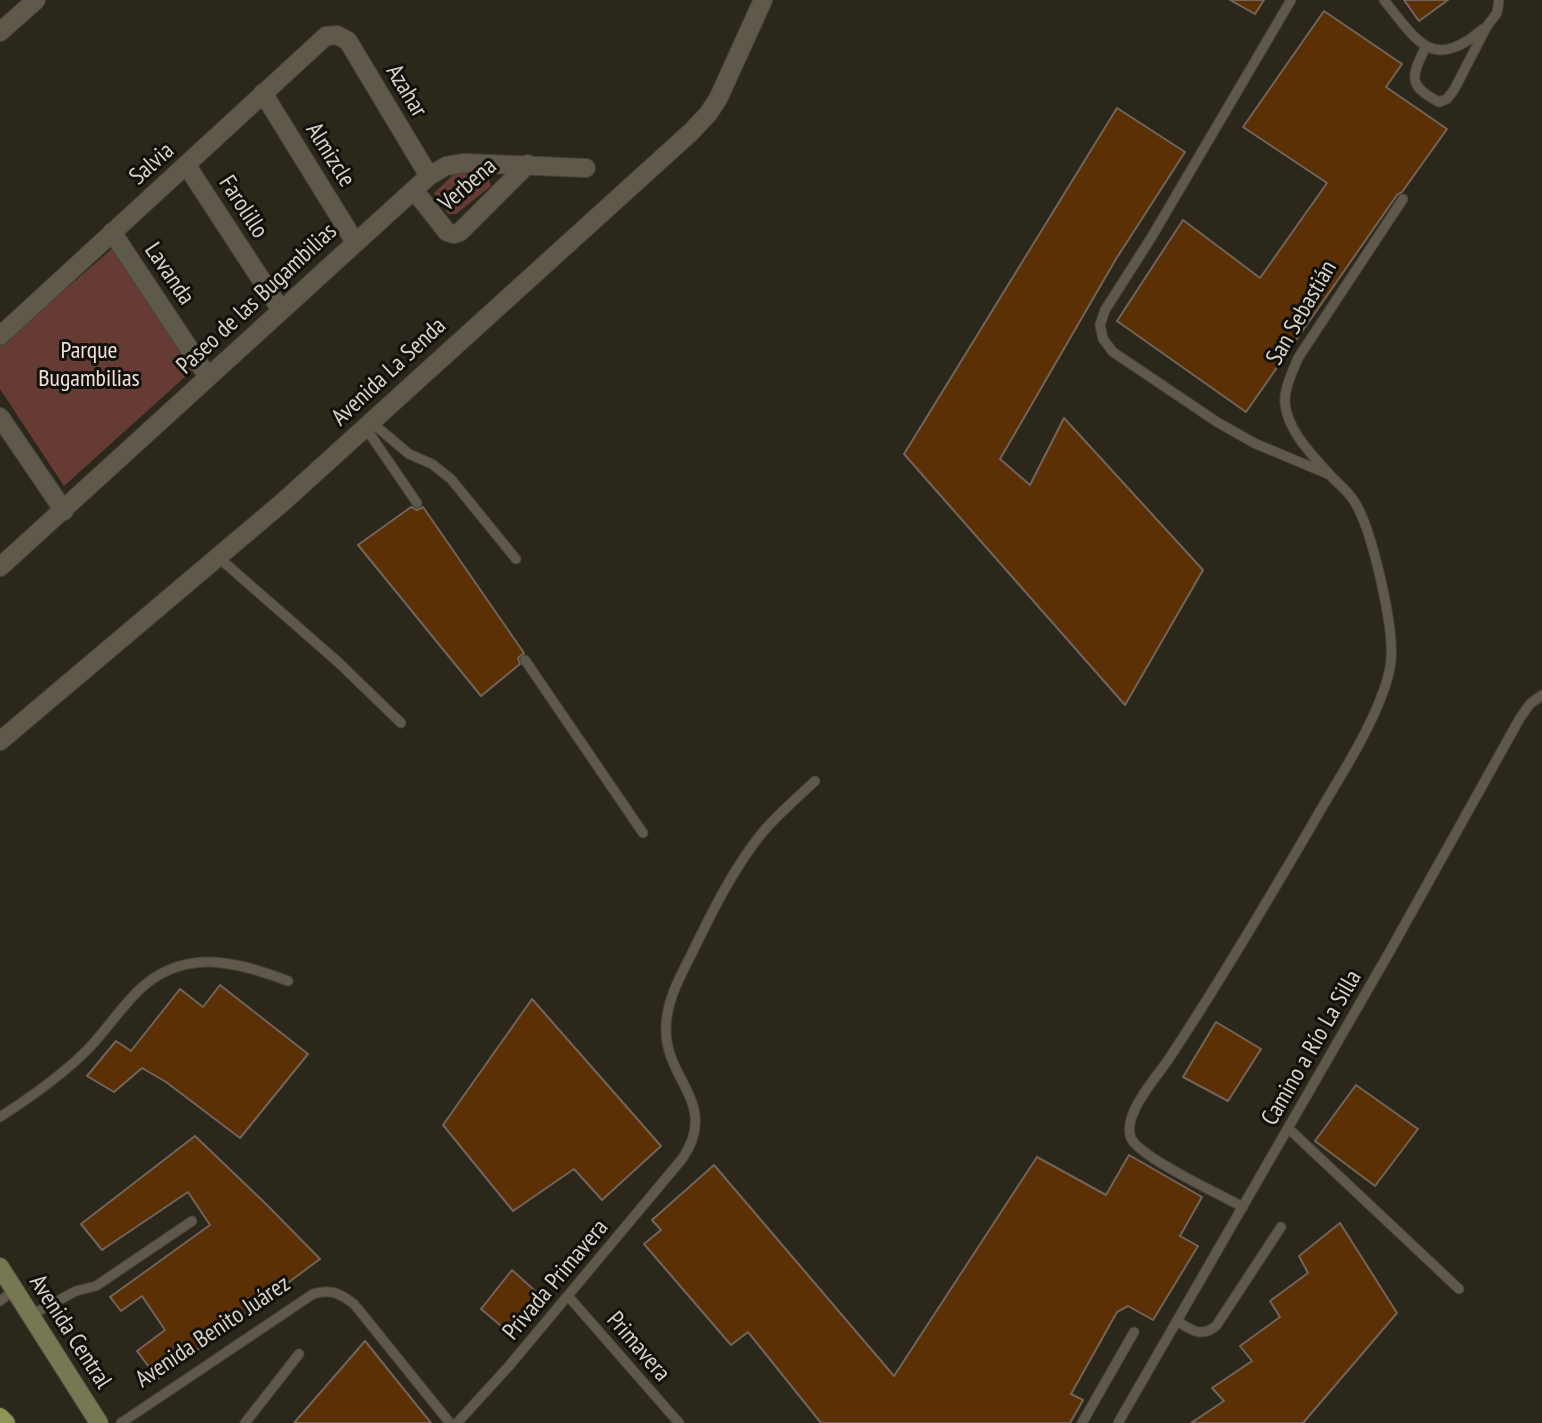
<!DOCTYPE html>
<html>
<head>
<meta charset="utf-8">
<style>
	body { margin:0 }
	canvas { display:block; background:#2c271b }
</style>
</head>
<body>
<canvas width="1542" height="1423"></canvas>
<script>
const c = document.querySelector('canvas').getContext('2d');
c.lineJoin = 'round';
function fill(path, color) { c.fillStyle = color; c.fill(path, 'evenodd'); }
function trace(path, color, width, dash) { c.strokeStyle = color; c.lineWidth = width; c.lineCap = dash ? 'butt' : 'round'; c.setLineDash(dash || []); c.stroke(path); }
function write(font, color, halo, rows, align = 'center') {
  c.font = font + ' "PT Sans Narrow",sans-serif'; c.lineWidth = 6; c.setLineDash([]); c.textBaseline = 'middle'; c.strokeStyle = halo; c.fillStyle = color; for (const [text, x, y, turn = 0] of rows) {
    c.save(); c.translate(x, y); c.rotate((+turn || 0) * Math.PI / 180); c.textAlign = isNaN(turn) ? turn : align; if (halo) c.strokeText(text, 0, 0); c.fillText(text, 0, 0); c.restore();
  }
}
fill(new Path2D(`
	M456 172 488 176 491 186 456 214H448L434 193Z
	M113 248 197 366 64 486 0 389V346Z`), '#653b34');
const building = new Path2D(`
	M1230 0H1264L1255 14Z
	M1404 0H1448L1419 21Z
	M1324 11 1402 64 1386 87 1447 129 1402 192 1397 195 1246 412 1117 321 1183 220 1260 278 1327 183 1243 127Z
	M1117 108 1185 152 1116 259 1000 459 1030 485 1064 418 1203 570 1125 705 904 454Z
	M411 507 417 510 423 507 524 653 518 658 520 664 481 696 358 545Z
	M220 985 308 1054 240 1138 166 1082 142 1068 114 1092 87 1076 116 1041 131 1051 180 989 203 1007Z
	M532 999 661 1146 602 1200 574 1169 513 1211 443 1125Z
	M1216 1022 1261 1049 1228 1101 1183 1077Z
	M1356 1085 1418 1129 1375 1186 1315 1141Z
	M195 1136 267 1205 320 1259 158 1379 137 1351 165 1330 142 1296 121 1311 110 1297 210 1225 188 1192 102 1250 81 1224Z
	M1129 1155 1202 1197 1180 1236 1198 1246 1153 1320 1128 1306 1117 1312 1071 1394 1083 1400 1070 1423H821L748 1332 731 1345 644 1244 661 1230 652 1220 714 1165 894 1376 1037 1157 1106 1195Z
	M1340 1223 1397 1313 1303 1423H1191L1224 1401 1212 1388 1252 1361 1240 1346 1280 1317 1270 1301 1308 1273 1299 1256Z
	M512 1270 544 1299 512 1335 481 1309Z
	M365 1341 431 1423H294Z`);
fill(building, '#5b3005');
trace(building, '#71645a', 2);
const lane = new Path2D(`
	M1291 0 1151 238 1105 310 1100 325 1103 339 1113 352 1217 422 1254 443 1328 474
	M1384 0C1418 42 1432 72 1483 29
	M1426 46C1412 76 1406 85 1439 102L1447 99 1454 90 1487 26 1497 13 1499 0
	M371 422 409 454 432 464 451 479 516 559
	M365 427 417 503
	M218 557 338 662 401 723
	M525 660 643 833
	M0 1117C31 1097 63 1075 89 1048 106 1030 120 1009 138 991 183 947 235 961 288 981
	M1288 1128 1459 1289
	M1243 1207C1221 1195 1139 1157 1131 1138 1122 1115 1155 1079 1168 1060 1218 985 1264 907 1309 830 1332 789 1360 748 1378 705 1384 690 1390 675 1391 659 1394 627 1372 528 1354 501 1348 491 1337 483 1329 474 1312 455 1287 430 1285 403 1284 388 1293 371 1298 358L1403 199
	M568 1296 679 1423
	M0 1301 14 1290
	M31 1315 76 1291 96 1286 192 1221
	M1177 1321C1191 1330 1201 1338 1216 1326L1281 1227
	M121 1423 313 1294C330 1288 341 1294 354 1304L450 1423
	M245 1423 299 1354
	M457 1423 509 1366 682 1159C720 1104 665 1080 666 1029 666 1001 680 977 692 953 712 912 733 869 762 833 778 814 797 798 815 781
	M1082 1423 1134 1332
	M1118 1423 1390 951 1520 718 1530 704 1542 695`);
const street = new Path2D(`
	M0 32 36 0
	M263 93 355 242
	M187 166 281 310
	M414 190 447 232 454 234 460 232 528 164
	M112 232 208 377
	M0 336 326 36 337 35 348 41 429 176
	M0 417 64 511
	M0 567 429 176 446 166 465 163 586 168
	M0 741 283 502 691 132 708 114 718 99 763 0`);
const secondary = new Path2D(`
	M0 1267 99 1423`);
const primary = new Path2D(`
	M0 1417 6 1423`);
trace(lane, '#464338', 11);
trace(street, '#464338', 20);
trace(secondary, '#464338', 20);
trace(primary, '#464338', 20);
trace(lane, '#5f594c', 9);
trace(street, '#5f594c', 18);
trace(secondary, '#777752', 18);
trace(primary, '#909459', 18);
write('24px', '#d6d3cb', '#12100b', [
	["Azahar",406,91,59],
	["Almizcle",330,155,58],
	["Salvia",152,164,-42],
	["Verbena",468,185,-41],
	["Farolillo",243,207,57],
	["Lavanda",169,274,56],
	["Paseo de las Bugambilias",257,299,-43],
	["San Sebastián",1302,313,-60],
	["Avenida La Senda",389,372,-43],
	["Camino a Río La Silla",1312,1048,-60],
	["Privada Primavera",556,1280,-50],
	["Avenida Central",70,1332,57],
	["Avenida Benito Juárez",213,1332,-34],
	["Primavera",638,1347,49]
]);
write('24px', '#f2dfdb', '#12100b', [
	["Parque",89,351],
	["Bugambilias",89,379]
]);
</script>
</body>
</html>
